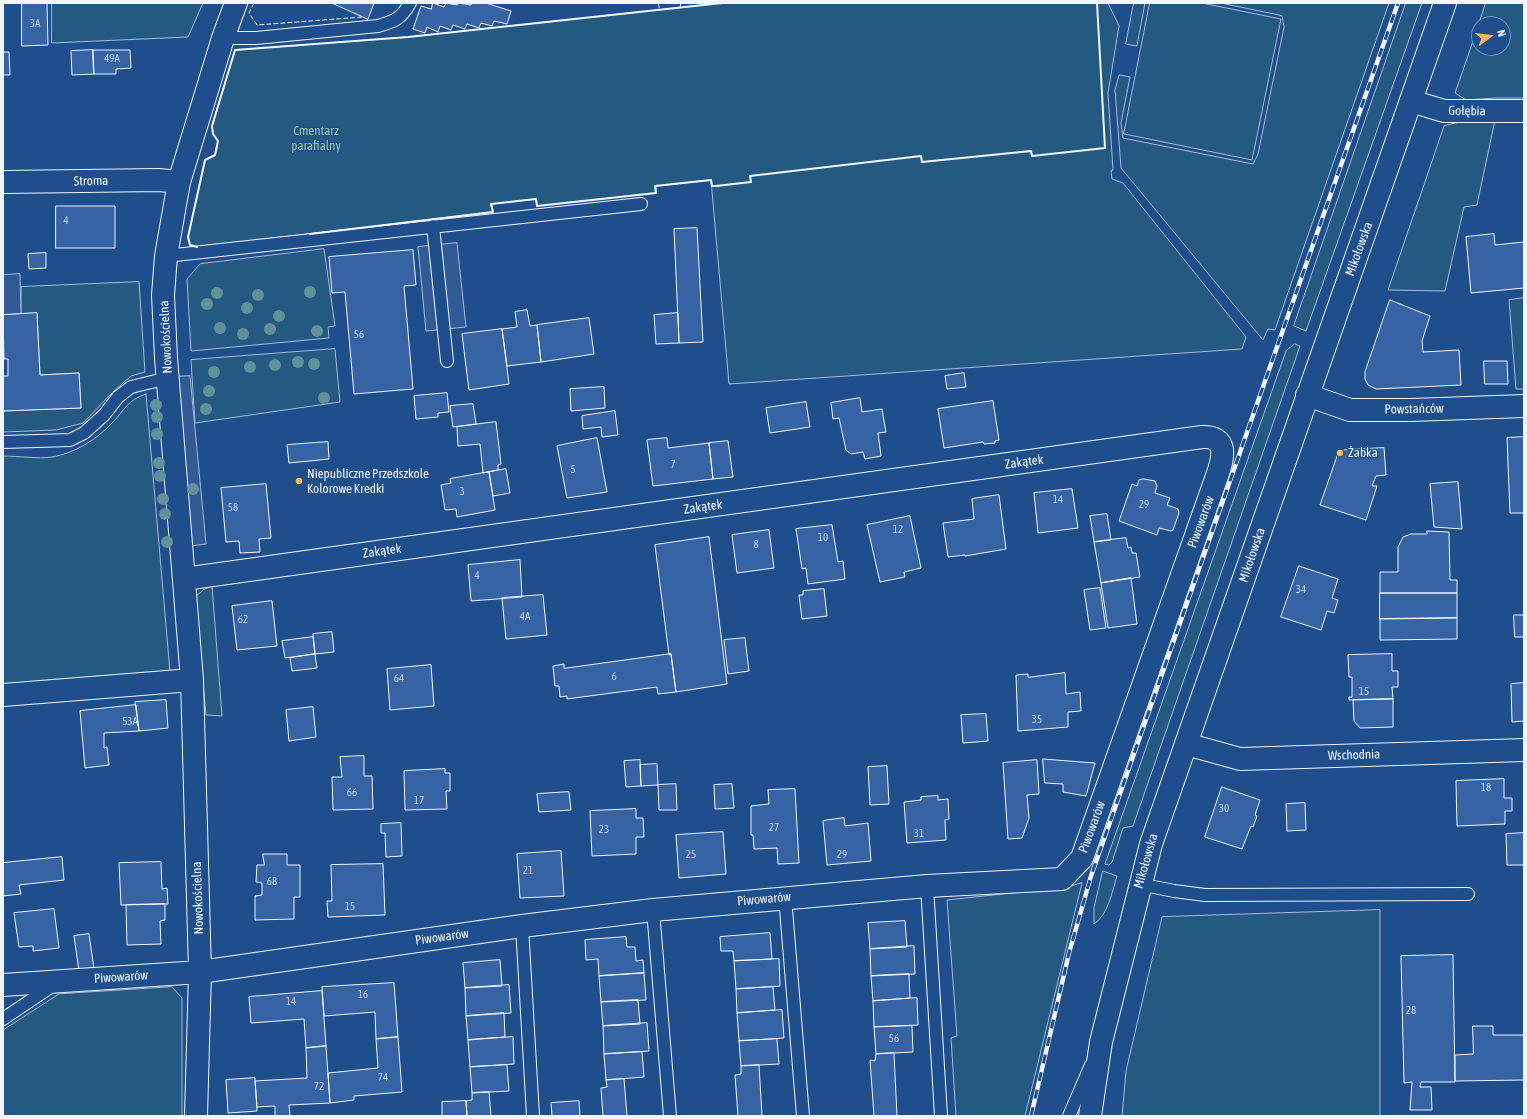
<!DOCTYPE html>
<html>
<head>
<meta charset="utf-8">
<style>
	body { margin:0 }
	#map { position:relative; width:1527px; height:1119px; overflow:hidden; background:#1f4e8c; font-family:"Asap Condensed",sans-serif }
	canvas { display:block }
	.frame { position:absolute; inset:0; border:4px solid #f2f6ff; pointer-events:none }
	.north { position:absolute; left:1471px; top:16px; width:40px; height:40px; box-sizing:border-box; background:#1f4e8c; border:1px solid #7391ba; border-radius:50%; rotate:75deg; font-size:11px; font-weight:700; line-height:16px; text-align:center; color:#f2f6ff }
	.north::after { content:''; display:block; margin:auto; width:14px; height:18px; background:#ffb74d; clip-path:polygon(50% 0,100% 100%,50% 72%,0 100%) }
</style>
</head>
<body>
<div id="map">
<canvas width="1527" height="1119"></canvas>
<div class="frame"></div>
<div class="north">N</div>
</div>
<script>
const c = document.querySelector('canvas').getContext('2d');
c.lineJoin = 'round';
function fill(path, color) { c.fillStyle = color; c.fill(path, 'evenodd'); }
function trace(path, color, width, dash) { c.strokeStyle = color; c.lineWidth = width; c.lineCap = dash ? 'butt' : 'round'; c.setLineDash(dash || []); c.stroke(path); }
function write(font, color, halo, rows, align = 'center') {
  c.font = font + ' "Asap Condensed",sans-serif'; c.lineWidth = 3; c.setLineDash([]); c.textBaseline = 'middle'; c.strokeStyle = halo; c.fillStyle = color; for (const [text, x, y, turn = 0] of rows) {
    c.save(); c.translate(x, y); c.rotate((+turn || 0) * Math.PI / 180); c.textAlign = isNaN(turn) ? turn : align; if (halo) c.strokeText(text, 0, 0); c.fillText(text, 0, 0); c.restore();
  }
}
const green = new Path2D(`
	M52 3H203L188 37 52 43Z
	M722 3H1108L1119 26 1108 93 1113 170 1111 171 1112 179 1123 183 1246 337 1242 349 729 384 711 180 656 186V193L537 206 536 199 492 204 493 212 197 247 190 245 188 237 205 160 215 155 218 141 213 134 212 126 235 50 408 37Z
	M1134 3H1145L1137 46 1126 44Z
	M1150 3H1202L1281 19 1252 160 1124 134Z
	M1221 3H1389L1275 330 1268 329 1263 340 1121 168 1115 90 1119 75 1130 77 1121 123 1123 138 1253 164 1258 154 1284 27 1282 16Z
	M1406 3H1422L1306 331 1294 326Z
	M1486 3H1524V98H1496L1466 100 1455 93 1479 24V48H1503V24H1479Z
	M1474 119 1495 120 1477 205 1464 207 1445 291 1388 290 1444 126Z
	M324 249 335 326 328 327 329 338 191 351 187 279 200 264Z
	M139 282 145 372 131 376 113 392 83 423 56 430 3 432V411L81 408 79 373 40 375 37 314H21V287Z
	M1524 298V389H1516L1509 300Z
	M1295 344 1300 346 1133 826 1123 828 1112 862 1109 865 1105 864 1286 351Z
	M335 349 340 402 195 423 191 360Z
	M146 394 170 672 3 687V456C19 456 37 459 52 457 75 453 96 440 112 423 125 410 127 400 146 394Z
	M212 586 222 716 206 715 195 597 203 590Z
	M1103 871 1117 876C1112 892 1108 915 1094 924V908Z
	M1082 883 1025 1116H956L951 1038 957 1036 947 900 1067 887Z
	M1380 910V1116H1122L1126 1071 1162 917Z
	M172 987 182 998V1116H3V1030L59 994Z`);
fill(green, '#245a82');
trace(green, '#a8bbd7', 1);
const parking = new Path2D(`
	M457 243 466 327 426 331 418 247Z
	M20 274 21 314 3 315V275Z
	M190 376 206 544 191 546 175 377Z`);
fill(parking, '#305b95');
trace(parking, '#a8bbd7', 1);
const building = new Path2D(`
	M22 3H47L48 45 22 46Z
	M332 3H374L368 19Z
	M433 3 444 7 446 3 457 5 458 3 471 5 472 3H486L511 11 507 24 494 21 492 26 481 23 479 28 467 24 465 29 453 25 451 30 440 26 438 32 427 27 425 33 413 29 421 6 431 9Z
	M93 50H130L131 68 116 69V74H94Z
	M93 50 94 74 72 75 71 51Z
	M3 52H9L10 75H3Z
	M56 206H115V248H56Z
	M697 228 703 342 679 343 674 229Z
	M1494 234 1495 245 1524 242V288L1471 293 1466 237Z
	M413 250 416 285 404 286 413 389 354 394 345 292 332 293 329 257Z
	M46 253V268L29 269 28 254Z
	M1390 300 1430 316 1422 341 1423 352 1459 350 1461 385 1376 389 1368 385 1365 379V372Z
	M527 310 530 326 537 325 541 362 507 366 502 329 517 327 515 312Z
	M37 313 40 375 79 373 81 408 3 411V376H8V359H4L3 315Z
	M678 313 679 343 656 344 654 315Z
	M589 318 594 354 541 362 537 325Z
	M502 329 509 384 469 390 462 334Z
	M1484 361H1507L1508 384H1485Z
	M964 373 966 387 947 389 945 376Z
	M604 387 605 408 571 411 570 389Z
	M447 393 449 412 438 413V417L416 419 414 396Z
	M860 398 862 412 882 409 886 432 878 433 881 456 865 459 863 452 851 454 846 450 839 418 833 419 831 403Z
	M993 401 999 440 995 441V443L984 444 983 442 944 448 938 409Z
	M806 402 810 427 770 433 766 408Z
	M473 404 476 424 453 427 450 406Z
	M615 411 618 435 602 437 601 427 583 429 582 416Z
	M496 422 501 464 498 465V470L483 473 480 444 458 446 457 427Z
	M1524 437V513H1510L1507 438Z
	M597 438 607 492 567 498 557 446Z
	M667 438 668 448 709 443 713 479 653 486 647 440Z
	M728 441 733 477 713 479 709 443Z
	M328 442 329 459 289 463 287 445Z
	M1384 448 1386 475 1376 476 1372 486H1377L1366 520 1320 505 1337 456 1344 450Z
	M506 469 510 493 493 496 489 472Z
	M489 472 495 510 457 517 456 509 445 510 441 485 451 483 450 479Z
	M1144 479 1155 481 1157 486 1155 493 1170 498 1167 505 1178 509 1179 513 1173 530 1171 531 1159 528 1157 535 1119 521 1132 484 1137 486 1139 480Z
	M1458 482 1462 529 1434 527 1430 484Z
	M266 484 271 538 259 539 260 552 240 553 239 541 226 542 221 488Z
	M1072 489 1078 528 1038 533 1034 493Z
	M999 495 1006 549 965 556V555L948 557 943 523 974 519 972 499Z
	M1107 514 1111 540 1094 542 1090 516Z
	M910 516 921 568 904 572 905 577 880 582 867 525Z
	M832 525 838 562 843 561 845 579 808 584 806 568 802 569 796 529Z
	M769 530 774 568 737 573 732 535Z
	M1427 531 1449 532 1450 580H1457V593H1380V572H1398V547L1403 537 1411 534H1427Z
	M709 537 727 684 676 692 671 654 669 655 655 545Z
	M1126 538 1128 548 1131 547 1132 553H1136L1140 577 1101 583 1094 542Z
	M520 560 522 597 471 601 468 565Z
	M1299 566 1338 579 1332 598 1338 600 1334 613 1327 611 1321 630 1281 617Z
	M1131 578 1137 624 1108 628 1101 583Z
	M1100 588 1106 628 1090 630 1084 590Z
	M824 589 827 616 802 619 799 595H803V591Z
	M1380 593H1457V618L1380 619Z
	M543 595 547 635 506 639 502 598Z
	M272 601 277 646 237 650 232 606Z
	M1514 615H1524V637H1515Z
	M1457 618V639L1380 640V619Z
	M332 632 334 652 315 654 313 634Z
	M313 637 315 654 285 658 282 641Z
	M745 638 749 671 728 674 724 640Z
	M315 654 317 668 292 671 290 658Z
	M671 654 676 692 658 694 657 687 567 699V696L560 697 559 686H555L553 666 564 664V668Z
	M1392 654V671H1398V687H1392L1393 699 1349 700V697H1352V677H1349L1348 655Z
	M431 665 434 706 390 710 387 669Z
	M1065 673 1066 694 1080 692 1081 711 1068 712V727L1018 731 1016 675 1028 674V677Z
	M1524 683V721L1512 722 1511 684Z
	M1393 699V727L1360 728 1354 721 1353 700Z
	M166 700 168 728 139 731 135 702Z
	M136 705 139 731 104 733V748L107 747 109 765 85 768 80 711Z
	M313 707 316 737 289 741 286 710Z
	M986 714 988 741 963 743 961 715Z
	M364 756V776H372L373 809 333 810 332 777H342L340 757Z
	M1043 759 1095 763 1086 796 1063 792V784L1045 783Z
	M640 760 641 786 626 787 624 761Z
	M1037 760 1039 794 1027 795 1029 818 1022 838 1008 839 1003 763Z
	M657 764 658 785 641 786 640 765Z
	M887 766 889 804 870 805 868 767Z
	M445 769V773H450V791H446L447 809 405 810 404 771Z
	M1504 779V798H1512V811H1505V824L1457 826 1456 781Z
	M676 784 677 810H659L658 785Z
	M732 784 734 808 715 809 714 785Z
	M1222 787 1260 800 1255 815 1257 816 1253 827 1251 826 1242 849 1205 837Z
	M795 789 799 863 778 864 777 848 754 849 753 835H751V806L769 804 768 790Z
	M569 792 571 810 539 812 537 794Z
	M938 796V800L948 799 949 819 945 820 946 840 907 843 904 802 921 800V797Z
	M1305 803 1306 830 1287 831 1286 804Z
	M636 809V818H643L644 837H636V854L592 856 590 811Z
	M844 818 845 826 868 823 871 861 827 865 823 821Z
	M401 823 402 856 386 857 385 833H381V824Z
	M723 832 726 874 679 878 676 835Z
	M1524 833V865H1507L1506 834Z
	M561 851 564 896 520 898 517 854Z
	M263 854H287V865H300V897H294V919L255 920V896L262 895V883L256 882 257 865H264Z
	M62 857 64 880 19 885 21 894 3 896V863Z
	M161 862 162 889 167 888 168 904 121 905 119 863Z
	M383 864 385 915 328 917 327 901H332L331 865Z
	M165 904V920L160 921 161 944 127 945 126 905Z
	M54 909 59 948 33 951V946L19 947 14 913Z
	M905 921 907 947 870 949 868 923Z
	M770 933 772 959 734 961 733 951H721L720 937Z
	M89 934 94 969 79 971 74 936Z
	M626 937 627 947H635L636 961 643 960 644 973 599 976 598 959 586 960 585 940Z
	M914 946 915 974 871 976 870 949Z
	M1453 955 1455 1082H1421L1420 1087H1431L1432 1110H1410L1412 1082 1404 1083 1401 956Z
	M779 959 780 986 736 989 734 961Z
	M500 960 502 986 465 988 463 963Z
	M644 973 646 1000 601 1002 599 976Z
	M909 974 910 998 873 1001 871 976Z
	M394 983 398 1037 376 1039 375 1012 324 1016 322 987Z
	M509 985 511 1013 466 1016 465 988Z
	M773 987 775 1010 737 1013 736 989Z
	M322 991 326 1046 306 1048 304 1019 251 1023 249 997Z
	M917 998 918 1025 874 1027 873 1001Z
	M638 1000 640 1024 603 1026 601 1002Z
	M782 1010 784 1038 739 1041 737 1013Z
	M504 1013 505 1037 468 1040 466 1016Z
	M647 1023 649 1051 604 1054 603 1026Z
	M912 1026 913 1052 876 1054 874 1027Z
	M1473 1026H1493V1035H1524V1080L1455 1081V1055L1473 1054Z
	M398 1037 402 1092 354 1096V1100L330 1103 328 1073 378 1068 376 1039Z
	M513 1037 514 1064 470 1067 468 1040Z
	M777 1039 779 1064 741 1066 739 1041Z
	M326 1046 330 1103 289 1105 290 1116H275V1106L257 1107 255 1081 307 1078 306 1048Z
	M642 1052 644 1077 606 1080 604 1054Z
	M894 1053 897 1116H874L870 1060 875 1061 876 1054Z
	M507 1065 509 1091 472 1093 470 1067Z
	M759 1065 762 1116H738L735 1075 741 1074V1066Z
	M255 1078 257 1111 228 1113 226 1080Z
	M624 1079 627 1116H603L601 1088 607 1087 606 1080Z
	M489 1092 491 1116H467L466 1101 472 1100V1093Z
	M466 1101 467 1116H442V1102Z
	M579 1101 580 1116H552L551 1103Z`);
fill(building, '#3563a3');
trace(building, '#f2f6ff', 1);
const lane = new Path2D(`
	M223 38H256L378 26C395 21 401 19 410 3
	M433 226 447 361
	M166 256 641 204
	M3 442 70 440 84 433 104 415 118 397 131 387 168 378
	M1139 884 1174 891 1205 895 1468 894
	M927 886 941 1116
	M785 897 803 1116
	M653 910 670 1116
	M522 926 533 1116
	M3 1019 55 984
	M1069 1116 1091 1065`);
const street = new Path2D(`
	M1411 101 1444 111H1524
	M3 182 159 180 179 182
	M1307 395 1350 410H1411L1524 406
	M3 695 192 680
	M1186 744 1240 759 1524 750
	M3 985 200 972 522 926 653 910 927 886 1062 879 1082 858 1217 476C1224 457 1228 436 1202 437L184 579
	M196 1116 200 972 192 680 166 358 163 295 166 256 179 182 223 38 236 3`);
const primary = new Path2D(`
	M1090 1116 1101 1042 1151 844 1445 3`);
trace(lane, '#f2f6ff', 14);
trace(street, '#f2f6ff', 24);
trace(primary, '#f2f6ff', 24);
trace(lane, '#1f4e8c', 12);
trace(street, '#1f4e8c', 22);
trace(primary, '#1f4e8c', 22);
const rail = new Path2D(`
	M1031 1116 1069 953 1091 876 1398 3`);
trace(rail, '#f2f6ff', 4.5);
trace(rail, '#1f4e8c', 3, [9]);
trace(new Path2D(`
	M254 3 249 13 257 25 363 17
	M658 3 660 10
	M703 5V3
	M680 8 681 3`), '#f2f6ff', 1, [5, 2]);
trace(new Path2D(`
	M310 234 493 212 491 204 536 199 537 206 656 193 655 186 711 180 712 186H716L751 182 750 176 921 156 922 162 1031 151 1032 156 1105 148 1097 3
	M197 247 190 245 188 237 205 160 215 155 218 141 213 134 212 126 235 50 408 37 722 3`), '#f2f6ff', 2);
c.fillStyle = '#61919a';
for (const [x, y] of [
	[310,292],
	[217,293],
	[258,295],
	[207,304],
	[247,308],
	[279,316],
	[220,328],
	[270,329],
	[317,331],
	[243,334],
	[298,362],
	[314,364],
	[275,365],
	[250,367],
	[214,372],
	[209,391],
	[324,398],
	[156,405],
	[206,409],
	[157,417],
	[157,434],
	[159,463],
	[160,476],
	[193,489],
	[163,499],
	[165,514],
	[167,542]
]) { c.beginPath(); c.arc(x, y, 6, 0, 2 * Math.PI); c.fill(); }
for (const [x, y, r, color] of [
	[1340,453,4,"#ffb74d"],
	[299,481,4,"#ffb74d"]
]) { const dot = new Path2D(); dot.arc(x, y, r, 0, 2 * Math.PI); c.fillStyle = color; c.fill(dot); trace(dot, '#1f4e8c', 1.5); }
write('11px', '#c3d1e8', null, [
	["3A",35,24],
	["49A",112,59],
	["4",66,221],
	["56",359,335],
	["7",673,465],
	["5",573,470],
	["3",462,492],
	["14",1058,500],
	["29",1144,505],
	["58",233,508],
	["12",898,530],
	["10",823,538],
	["8",756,545],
	["4",477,576],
	["34",1301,590],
	["4A",525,617],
	["62",243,620],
	["6",614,677],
	["64",399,679],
	["15",1364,692],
	["35",1037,720],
	["53A",130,722],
	["18",1486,788],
	["66",352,793],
	["17",419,801],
	["30",1224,809],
	["27",774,828],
	["23",604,830],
	["31",919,834],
	["25",691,855],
	["29",842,855],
	["21",528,871],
	["68",272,882],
	["15",350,907],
	["16",363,995],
	["14",291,1002],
	["28",1411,1011],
	["56",894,1039],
	["74",383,1078],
	["72",319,1087]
]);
write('13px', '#f2f6ff', '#1f4e8c', [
	["Gołębia",1467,111,1],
	["Stroma",91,181,-1],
	["Mikołowska",1359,249,-70],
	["Nowokościelna",166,337,-93],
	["Powstańców",1414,409,-1],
	["Zakątek",1024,462,-8],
	["Zakątek",703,507,-8],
	["Piwowarów",1201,522,-70],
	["Zakątek",382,551,-8],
	["Mikołowska",1252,555,-71],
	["Wschodnia",1354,755,-2],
	["Piwowarów",1092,827,-70],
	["Mikołowska",1146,861,-74],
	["Nowokościelna",198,898,-92],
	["Piwowarów",764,899,-5],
	["Piwowarów",442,937,-8],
	["Piwowarów",121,977,-4]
]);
write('13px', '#97c8a6', '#1f4e8c', [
	["Cmentarz",316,131],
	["parafialny",316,146]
]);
write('13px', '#f2f6ff', '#1f4e8c', [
	["Żabka",1348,453],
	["Niepubliczne Przedszkole",307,474],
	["Kolorowe Kredki",307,489]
], 'left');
</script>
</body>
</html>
